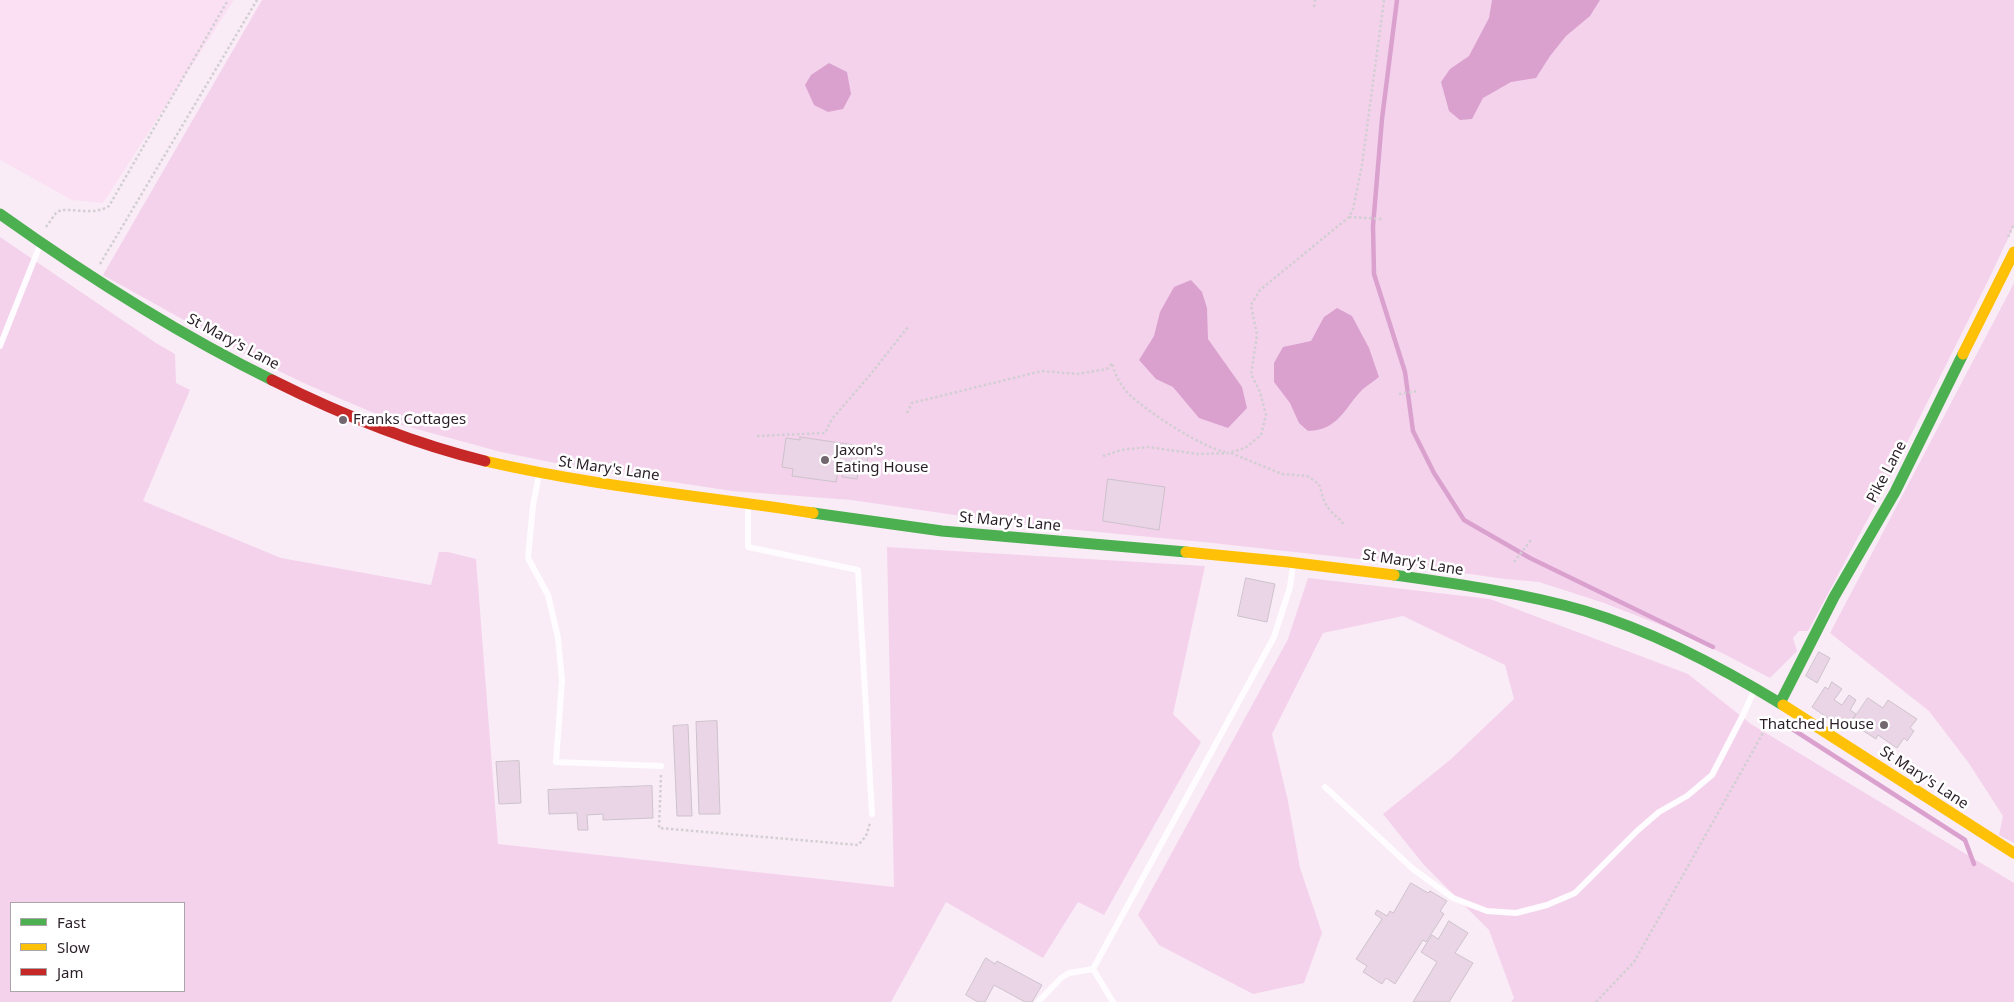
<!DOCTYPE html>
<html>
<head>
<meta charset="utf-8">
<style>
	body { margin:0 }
	#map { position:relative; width:2014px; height:1002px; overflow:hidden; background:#f9ecf6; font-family:"Noto Sans",sans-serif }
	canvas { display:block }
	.legend { position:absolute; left:10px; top:902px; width:175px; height:90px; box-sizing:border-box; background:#fff; border:1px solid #aaa5a9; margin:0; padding:6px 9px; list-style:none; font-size:15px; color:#2a1f27 }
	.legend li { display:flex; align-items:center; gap:10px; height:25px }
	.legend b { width:25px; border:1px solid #aaa5a9 }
</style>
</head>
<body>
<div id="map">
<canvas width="2014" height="1002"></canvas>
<ul class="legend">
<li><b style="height:6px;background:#4caf50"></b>Fast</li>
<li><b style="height:6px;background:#ffc107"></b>Slow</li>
<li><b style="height:6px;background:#c62828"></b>Jam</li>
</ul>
</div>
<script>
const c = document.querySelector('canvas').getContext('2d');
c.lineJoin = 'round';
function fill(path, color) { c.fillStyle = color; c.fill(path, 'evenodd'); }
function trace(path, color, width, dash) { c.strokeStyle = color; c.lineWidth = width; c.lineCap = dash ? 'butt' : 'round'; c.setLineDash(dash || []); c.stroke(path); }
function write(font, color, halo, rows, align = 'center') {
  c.font = font + ' "Noto Sans",sans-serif'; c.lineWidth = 5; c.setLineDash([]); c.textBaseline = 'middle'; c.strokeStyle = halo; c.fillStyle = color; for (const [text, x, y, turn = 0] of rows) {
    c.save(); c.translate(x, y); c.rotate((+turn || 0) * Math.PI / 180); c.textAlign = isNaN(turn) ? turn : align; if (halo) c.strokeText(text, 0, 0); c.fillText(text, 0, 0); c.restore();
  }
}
fill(new Path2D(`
	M0 0H234L103 203 72 200 0 160Z`), '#fbe0f4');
fill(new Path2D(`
	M262 0H2014V226L1985 287 1886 485 1808 631H1799L1793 638 1797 651 1770 678 1726 655 1671 629 1604 603 1539 582 1505 579 1377 561 1203 542 1024 525 851 500 732 491 580 468 501 452 402 425 308 385 252 358 103 275Z
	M0 237 156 343 175 354 176 383 190 390 143 501 281 558 431 585 439 552H448L476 559 498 844 894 887 887 547 1205 566 1173 714 1201 742 1104 915 1078 902 1043 958 946 902 891 1002H0ZM11 903H184V991H11Z
	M2014 283V843L1999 835 2003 816 1968 762 1929 711 1830 633Z
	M1308 578 1490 599 1688 674 1751 724 2014 883V1002H1511L1514 998 1489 930 1424 865 1383 814 1450 760 1514 699 1505 665 1403 616 1323 633 1272 734 1288 801 1300 868 1322 933 1304 983 1253 994 1159 945 1138 915 1288 639Z`), '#f4d2ec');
fill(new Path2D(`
	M1492 0H1600L1590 16 1566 36 1550 56 1536 78 1511 82 1483 98 1472 119 1460 120 1449 111 1441 82 1450 69 1469 56 1489 18Z
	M829 63 847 72 851 94 843 109 828 112 814 105 805 85 811 75Z
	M1191 280 1202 292 1207 308 1208 339 1242 387 1247 408 1228 428 1199 418 1173 387 1156 379 1139 360 1154 336 1160 312 1174 287Z
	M1337 308 1352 316 1369 348 1379 377C1374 381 1368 385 1363 389 1344 408 1339 430 1308 431L1299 423 1290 403 1274 382V363L1283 347 1311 341 1324 317Z`), '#daa1cf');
trace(new Path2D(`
	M1397 0 1382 119 1373 226 1374 274 1405 372 1413 431 1434 473 1464 520 1530 558 1713 647
	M1786 725 1965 840 1974 864`), '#daa1cf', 4.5);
const building = new Path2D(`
	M800 437 861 446 860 454 868 455 867 465 859 464 857 479 842 477 844 466 839 465 836 482 792 476 793 469 782 467 786 438 800 440Z
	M1108 479 1165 487 1159 530 1103 521Z
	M1246 578 1275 584 1267 622 1238 616Z
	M1819 652 1830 658 1817 683 1806 676Z
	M1832 682 1842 689 1834 700 1842 705 1849 695 1856 700 1850 710 1856 714 1845 730 1812 707 1825 687 1828 689Z
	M1868 698 1883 708 1888 700 1917 719 1910 728 1914 731 1907 741 1904 738 1897 748 1878 735 1876 739 1851 723Z
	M717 721 720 814H699L696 722Z
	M688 725 692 816H677L673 726Z
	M519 761 521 803 499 804 496 762Z
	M652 786 653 818 603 820V814L587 815 588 830H578L577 813 549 814 548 790Z
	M1411 883 1428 893 1430 891 1447 901 1440 911 1444 914 1426 942 1423 940 1395 984 1386 978 1382 984 1363 972 1367 966 1356 959 1382 919 1375 914 1377 910 1387 916 1390 911 1393 913Z
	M1449 921 1468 933 1455 953 1473 963 1449 1002H1413L1437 962 1421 952 1432 935 1438 939Z
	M986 958 995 964 997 961 1042 985 1032 1002H1025L994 985 985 1002H978L966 995Z`);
fill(building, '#ead5e6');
trace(building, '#cdc2cb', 1);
trace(new Path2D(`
	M1314 7 1315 0
	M1349 217 1383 219
	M46 227 56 213 61 210C77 209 95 215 109 206L228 0
	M2008 237 2014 224
	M100 264 257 0
	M1399 394 1418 391
	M907 413 912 403 1042 371 1077 374 1107 369 1112 363C1115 375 1121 387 1131 396 1149 413 1202 447 1225 452
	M757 436 825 433 832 419 870 375 908 327
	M1231 453 1282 474 1307 476 1319 484C1322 493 1323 503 1330 510 1334 516 1340 518 1344 525
	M1103 456 1121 450 1148 447 1198 454 1229 453 1245 448 1261 435 1266 415 1260 392 1251 374 1257 335 1251 305 1260 290 1349 217 1353 209 1362 165 1384 0
	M1514 562 1531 540
	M661 775 659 828 858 845 866 836 870 823
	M1596 1002 1634 962 1772 717`), '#d2cfd2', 2.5, [2.5, 2.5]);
trace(new Path2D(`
	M0 346 40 245
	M539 475 533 505 528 558 548 595 558 638 562 680 556 762 661 766
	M748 504V547L858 570 872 814
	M1325 787 1413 869 1453 898 1487 911 1516 913 1547 905 1575 893 1637 831 1659 812 1687 796 1712 775 1742 717 1755 689
	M1093 969 1274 637 1290 587 1293 565
	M1093 969 1113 1002
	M1038 1002 1061 978 1069 973 1093 969`), '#fefcfe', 6);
trace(new Path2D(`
	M0 214C87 276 176 333 272 380
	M813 513 942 531 1186 552
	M1394 575C1458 584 1523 593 1585 611 1655 632 1721 667 1783 705
	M1780 703 1834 597 1895 492 1963 354`), '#4caf50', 11);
trace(new Path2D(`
	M1963 354 2014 252
	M485 461C593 486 703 496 813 513
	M1186 552 1288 562 1394 575
	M1783 705 2014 853`), '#ffc107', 11);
trace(new Path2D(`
	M272 380C340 414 411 443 485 461`), '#c62828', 11);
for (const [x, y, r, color] of [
	[343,420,5,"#72676f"],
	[825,460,5,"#72676f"],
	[1884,725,5,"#72676f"]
]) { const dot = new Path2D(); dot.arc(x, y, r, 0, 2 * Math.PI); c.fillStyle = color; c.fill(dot); trace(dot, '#fff', 2); }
write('15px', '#2a1f27', '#fff', [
	["St Mary's Lane",233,342,28],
	["St Mary's Lane",609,469,8],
	["Pike Lane",1887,472,-62],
	["St Mary's Lane",1010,522,5],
	["St Mary's Lane",1413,563,9],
	["St Mary's Lane",1924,778,33]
]);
write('15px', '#2a1f27', '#fff', [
	["Franks Cottages",353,420],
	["Jaxon's",835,451],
	["Eating House",835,468],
	["Thatched House",1874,725,"right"]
], 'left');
</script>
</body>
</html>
